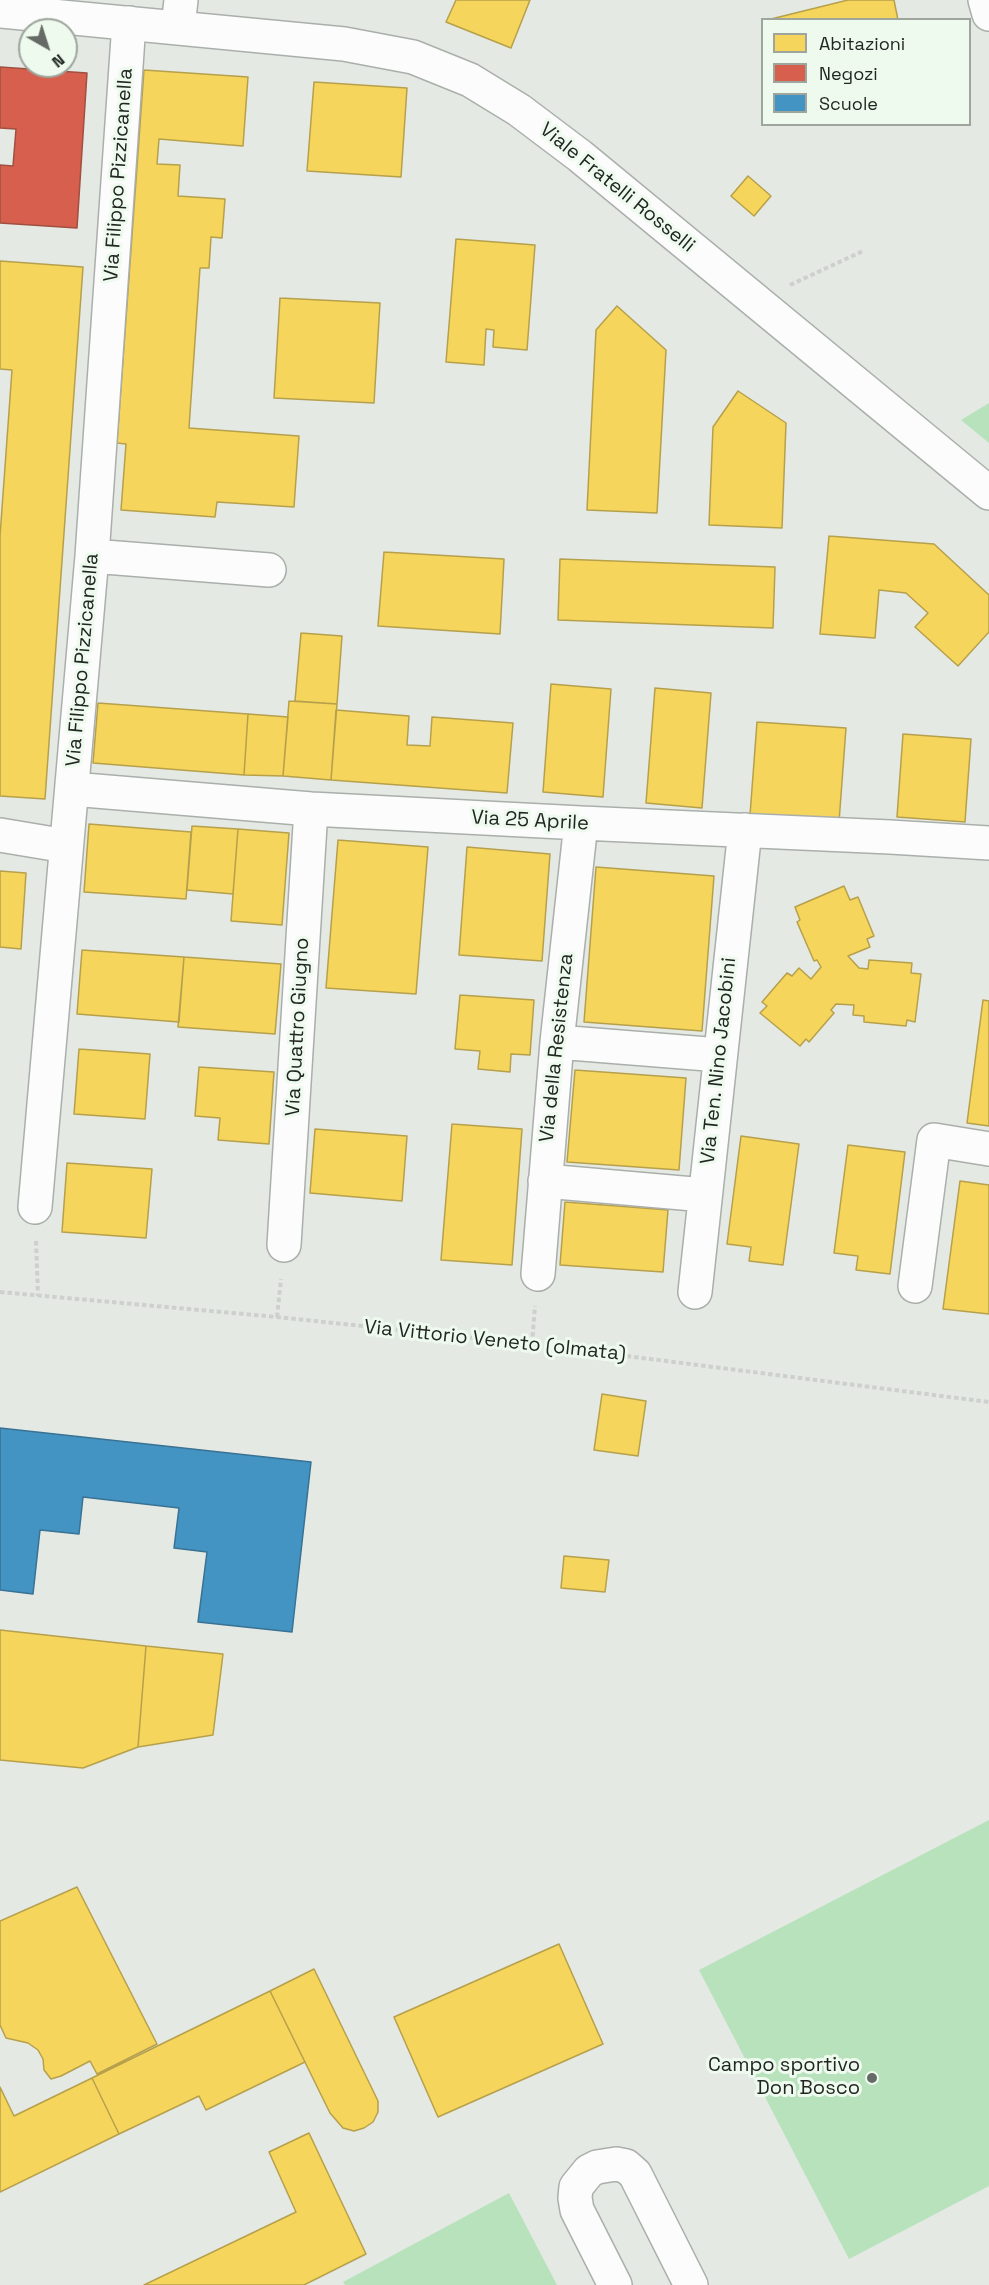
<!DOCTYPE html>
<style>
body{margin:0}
#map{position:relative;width:989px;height:2285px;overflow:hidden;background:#e4e9e4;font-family:"Space Grotesk",sans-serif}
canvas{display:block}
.legend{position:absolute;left:761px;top:18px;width:210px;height:108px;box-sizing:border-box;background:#effaef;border:2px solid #9da59d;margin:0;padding:8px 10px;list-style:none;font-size:18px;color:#222622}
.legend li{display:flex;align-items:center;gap:12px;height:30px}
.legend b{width:30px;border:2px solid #9da59d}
.north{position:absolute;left:18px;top:18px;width:60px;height:60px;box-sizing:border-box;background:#effaef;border:2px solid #9da59d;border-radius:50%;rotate:141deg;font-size:16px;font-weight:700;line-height:24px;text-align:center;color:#222622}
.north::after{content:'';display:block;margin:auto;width:21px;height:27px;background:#666a66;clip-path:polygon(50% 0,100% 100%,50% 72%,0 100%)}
</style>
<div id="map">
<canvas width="989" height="2285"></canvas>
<ul class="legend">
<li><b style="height:16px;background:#f6d55c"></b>Abitazioni</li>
<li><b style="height:16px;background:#d6604d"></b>Negozi</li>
<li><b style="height:16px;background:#4393c3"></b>Scuole</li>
</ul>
<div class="north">N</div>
</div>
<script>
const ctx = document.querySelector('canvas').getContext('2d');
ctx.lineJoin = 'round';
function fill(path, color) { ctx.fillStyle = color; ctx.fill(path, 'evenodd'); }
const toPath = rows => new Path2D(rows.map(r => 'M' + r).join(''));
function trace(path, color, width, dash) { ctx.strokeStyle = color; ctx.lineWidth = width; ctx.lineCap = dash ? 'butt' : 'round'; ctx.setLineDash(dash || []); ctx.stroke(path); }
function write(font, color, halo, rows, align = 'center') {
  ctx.font = font + ' "Space Grotesk",sans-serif'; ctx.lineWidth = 6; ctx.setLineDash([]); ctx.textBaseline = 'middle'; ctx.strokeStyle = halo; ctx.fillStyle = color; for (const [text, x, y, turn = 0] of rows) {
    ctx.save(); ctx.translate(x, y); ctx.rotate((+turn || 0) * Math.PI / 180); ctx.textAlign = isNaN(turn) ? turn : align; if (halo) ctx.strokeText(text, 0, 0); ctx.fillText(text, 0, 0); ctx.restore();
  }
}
const green = toPath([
 [989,403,989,443,961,420],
 [989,1820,989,2186,849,2259,699,1970],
 [509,2193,557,2285,345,2285,343,2282]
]);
const homes = toPath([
 [456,0,530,0,511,48,446,22,456,0],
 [848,0,894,0,898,20,767,20,848,0],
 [144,70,248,77,243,146,159,139,157,164,180,165,178,196,225,199,222,238,211,237,209,268,200,268,189,428,299,436,294,507,217,502,215,517,121,510,126,444,117,443,144,70],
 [314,82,407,88,401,177,307,171,314,82],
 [748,176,771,196,754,216,731,196,748,176],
 [456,239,535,245,527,350,493,347,494,330,486,329,484,365,446,362,456,239],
 [0,261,83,267,45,799,0,796,0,536,12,370,0,369,0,261],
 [280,298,380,303,374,403,274,398,280,298],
 [617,306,666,350,657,513,587,510,596,330,617,306],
 [738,391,786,423,782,528,709,525,713,427,738,391],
 [829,536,934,544,989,595,989,632,958,666,915,627,928,613,906,593,879,590,875,638,820,634,829,536],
 [384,552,504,559,500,634,378,626,384,552],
 [560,559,775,567,773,628,558,620,560,559],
 [301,633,342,636,337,704,295,701,301,633],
 [551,684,611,689,603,797,543,792,551,684],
 [655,688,711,693,702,808,646,803,655,688],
 [289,701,337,704,331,780,283,776,289,701],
 [98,703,248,714,244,775,93,763,98,703],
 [336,710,409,716,407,745,430,746,432,717,513,723,507,793,331,780,336,710],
 [248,714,288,717,283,776,244,775,248,714],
 [757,722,846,728,839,822,750,815,757,722],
 [903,734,971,739,965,822,897,817,903,734],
 [89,824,191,832,186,899,84,892,89,824],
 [192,826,238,829,233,894,187,890,192,826],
 [238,829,289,833,282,925,231,921,238,829],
 [338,840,428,847,416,994,326,988,338,840],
 [467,847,550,854,542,961,459,955,467,847],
 [596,867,714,876,702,1031,584,1022,596,867],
 [0,871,26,873,21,949,0,947,0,871],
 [844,886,850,900,858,897,874,936,867,939,870,947,848,956,859,968,868,969,869,960,912,963,911,973,921,974,915,1022,907,1020,906,1026,864,1022,864,1016,853,1015,854,1005,836,1004,831,1010,834,1013,809,1042,806,1039,800,1046,760,1013,767,1006,762,1002,787,973,792,976,799,968,811,979,821,967,817,960,814,961,797,922,800,920,795,907,844,886],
 [82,950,184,957,179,1022,77,1014,82,950],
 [184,957,281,964,275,1034,178,1027,184,957],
 [460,995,534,1000,530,1055,511,1054,510,1072,478,1069,480,1051,455,1049,460,995],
 [983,1000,989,1001,989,1126,967,1123,983,1000],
 [79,1049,150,1054,145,1119,74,1114,79,1049],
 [199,1067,274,1072,269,1144,218,1140,220,1118,195,1116,199,1067],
 [575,1070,686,1078,679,1170,567,1162,575,1070],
 [452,1124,522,1129,512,1265,441,1260,452,1124],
 [315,1129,407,1136,402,1201,310,1193,315,1129],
 [741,1136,799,1144,783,1265,749,1261,751,1247,727,1244,741,1136],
 [848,1145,905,1152,890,1274,856,1270,858,1256,834,1253,848,1145],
 [67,1163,152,1169,146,1238,62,1232,67,1163],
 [960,1181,989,1185,989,1314,943,1309,960,1181],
 [565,1202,668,1210,663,1272,560,1265,565,1202],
 [602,1394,646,1401,638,1456,594,1450,602,1394],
 [564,1556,609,1560,605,1592,561,1588,564,1556],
 [0,1630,146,1646,138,1747,83,1768,0,1760,0,1630],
 [146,1646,223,1654,213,1735,138,1747,146,1646],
 [77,1887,157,2044,97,2074,90,2061,61,2076,51,2079,44,2070,43,2059,38,2050,28,2043,6,2038,0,2025,0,1921,77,1887],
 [559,1944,603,2044,438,2117,394,2017,559,1944],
 [314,1969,378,2101,378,2112,373,2122,364,2128,354,2131,343,2128,330,2113,270,1991,314,1969],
 [270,1991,305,2062,206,2110,199,2096,119,2134,92,2078,270,1991],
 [92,2078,119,2134,0,2192,0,2087,14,2116,92,2078],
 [309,2133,366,2254,304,2285,144,2285,296,2212,269,2152,309,2133]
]);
const shops = toPath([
 [0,67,87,73,77,228,0,223,0,165,13,166,16,129,0,128,0,67]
]);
const schools = toPath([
 [0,1428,311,1462,292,1632,198,1622,207,1552,174,1548,179,1508,83,1497,79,1534,40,1530,33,1594,0,1590,0,1428]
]);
const path = toPath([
 [790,285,863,251],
 [36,1241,38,1296],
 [0,1292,277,1317,532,1344,989,1402],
 [277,1317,281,1279],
 [532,1344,535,1306]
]);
const minor = toPath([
 [985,0,989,14],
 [178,27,181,0],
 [92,556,269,570],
 [72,789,311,809,581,823,890,837,989,843],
 [0,835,66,846],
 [557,1042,720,1055],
 [545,1181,705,1195],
 [35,1207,92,556,129,23],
 [284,1245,311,809],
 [538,1274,557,1042,581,823],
 [915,1286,934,1140,989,1149],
 [695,1292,745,830],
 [615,2285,577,2210,575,2198,576,2187,589,2171,597,2167,616,2164,626,2166,635,2174,691,2285]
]);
const major = toPath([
 [0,11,344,44,413,57,470,80,519,110,580,156,989,493]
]);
const markers = [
 [872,2078,6,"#666a66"]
];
const streetNames = [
 ["Via Filippo Pizzicanella",119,175,-86],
 ["Viale Fratelli Rosselli",617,188,39],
 ["Via Filippo Pizzicanella",83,660,-85],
 ["Via 25 Aprile",530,821,3],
 ["Via Quattro Giugno",298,1027,-87],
 ["Via della Resistenza",557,1048,-84],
 ["Via Ten. Nino Jacobini",719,1061,-84],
 ["Via Vittorio Veneto (olmata)",495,1341,6]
];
const poiNames = [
 ["Campo sportivo",860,2066],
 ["Don Bosco",860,2089]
];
fill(green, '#b8e2bc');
fill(homes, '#f6d55c');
trace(homes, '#b6a04b', 1.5);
fill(shops, '#d6604d');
trace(shops, '#a04f40', 1.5);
fill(schools, '#4393c3');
trace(schools, '#397293', 1.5);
trace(minor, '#aaafab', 36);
trace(major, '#aaafab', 36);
trace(path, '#ced0ce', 4, [4.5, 3]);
trace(minor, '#fbfcfb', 33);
trace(major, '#fbfcfb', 33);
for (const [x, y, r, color] of markers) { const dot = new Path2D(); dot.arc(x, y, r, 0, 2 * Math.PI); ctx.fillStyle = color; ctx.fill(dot); trace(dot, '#effaef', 2); }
write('20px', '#222622', '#effaef', streetNames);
write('20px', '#222622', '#effaef', poiNames, 'right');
</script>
